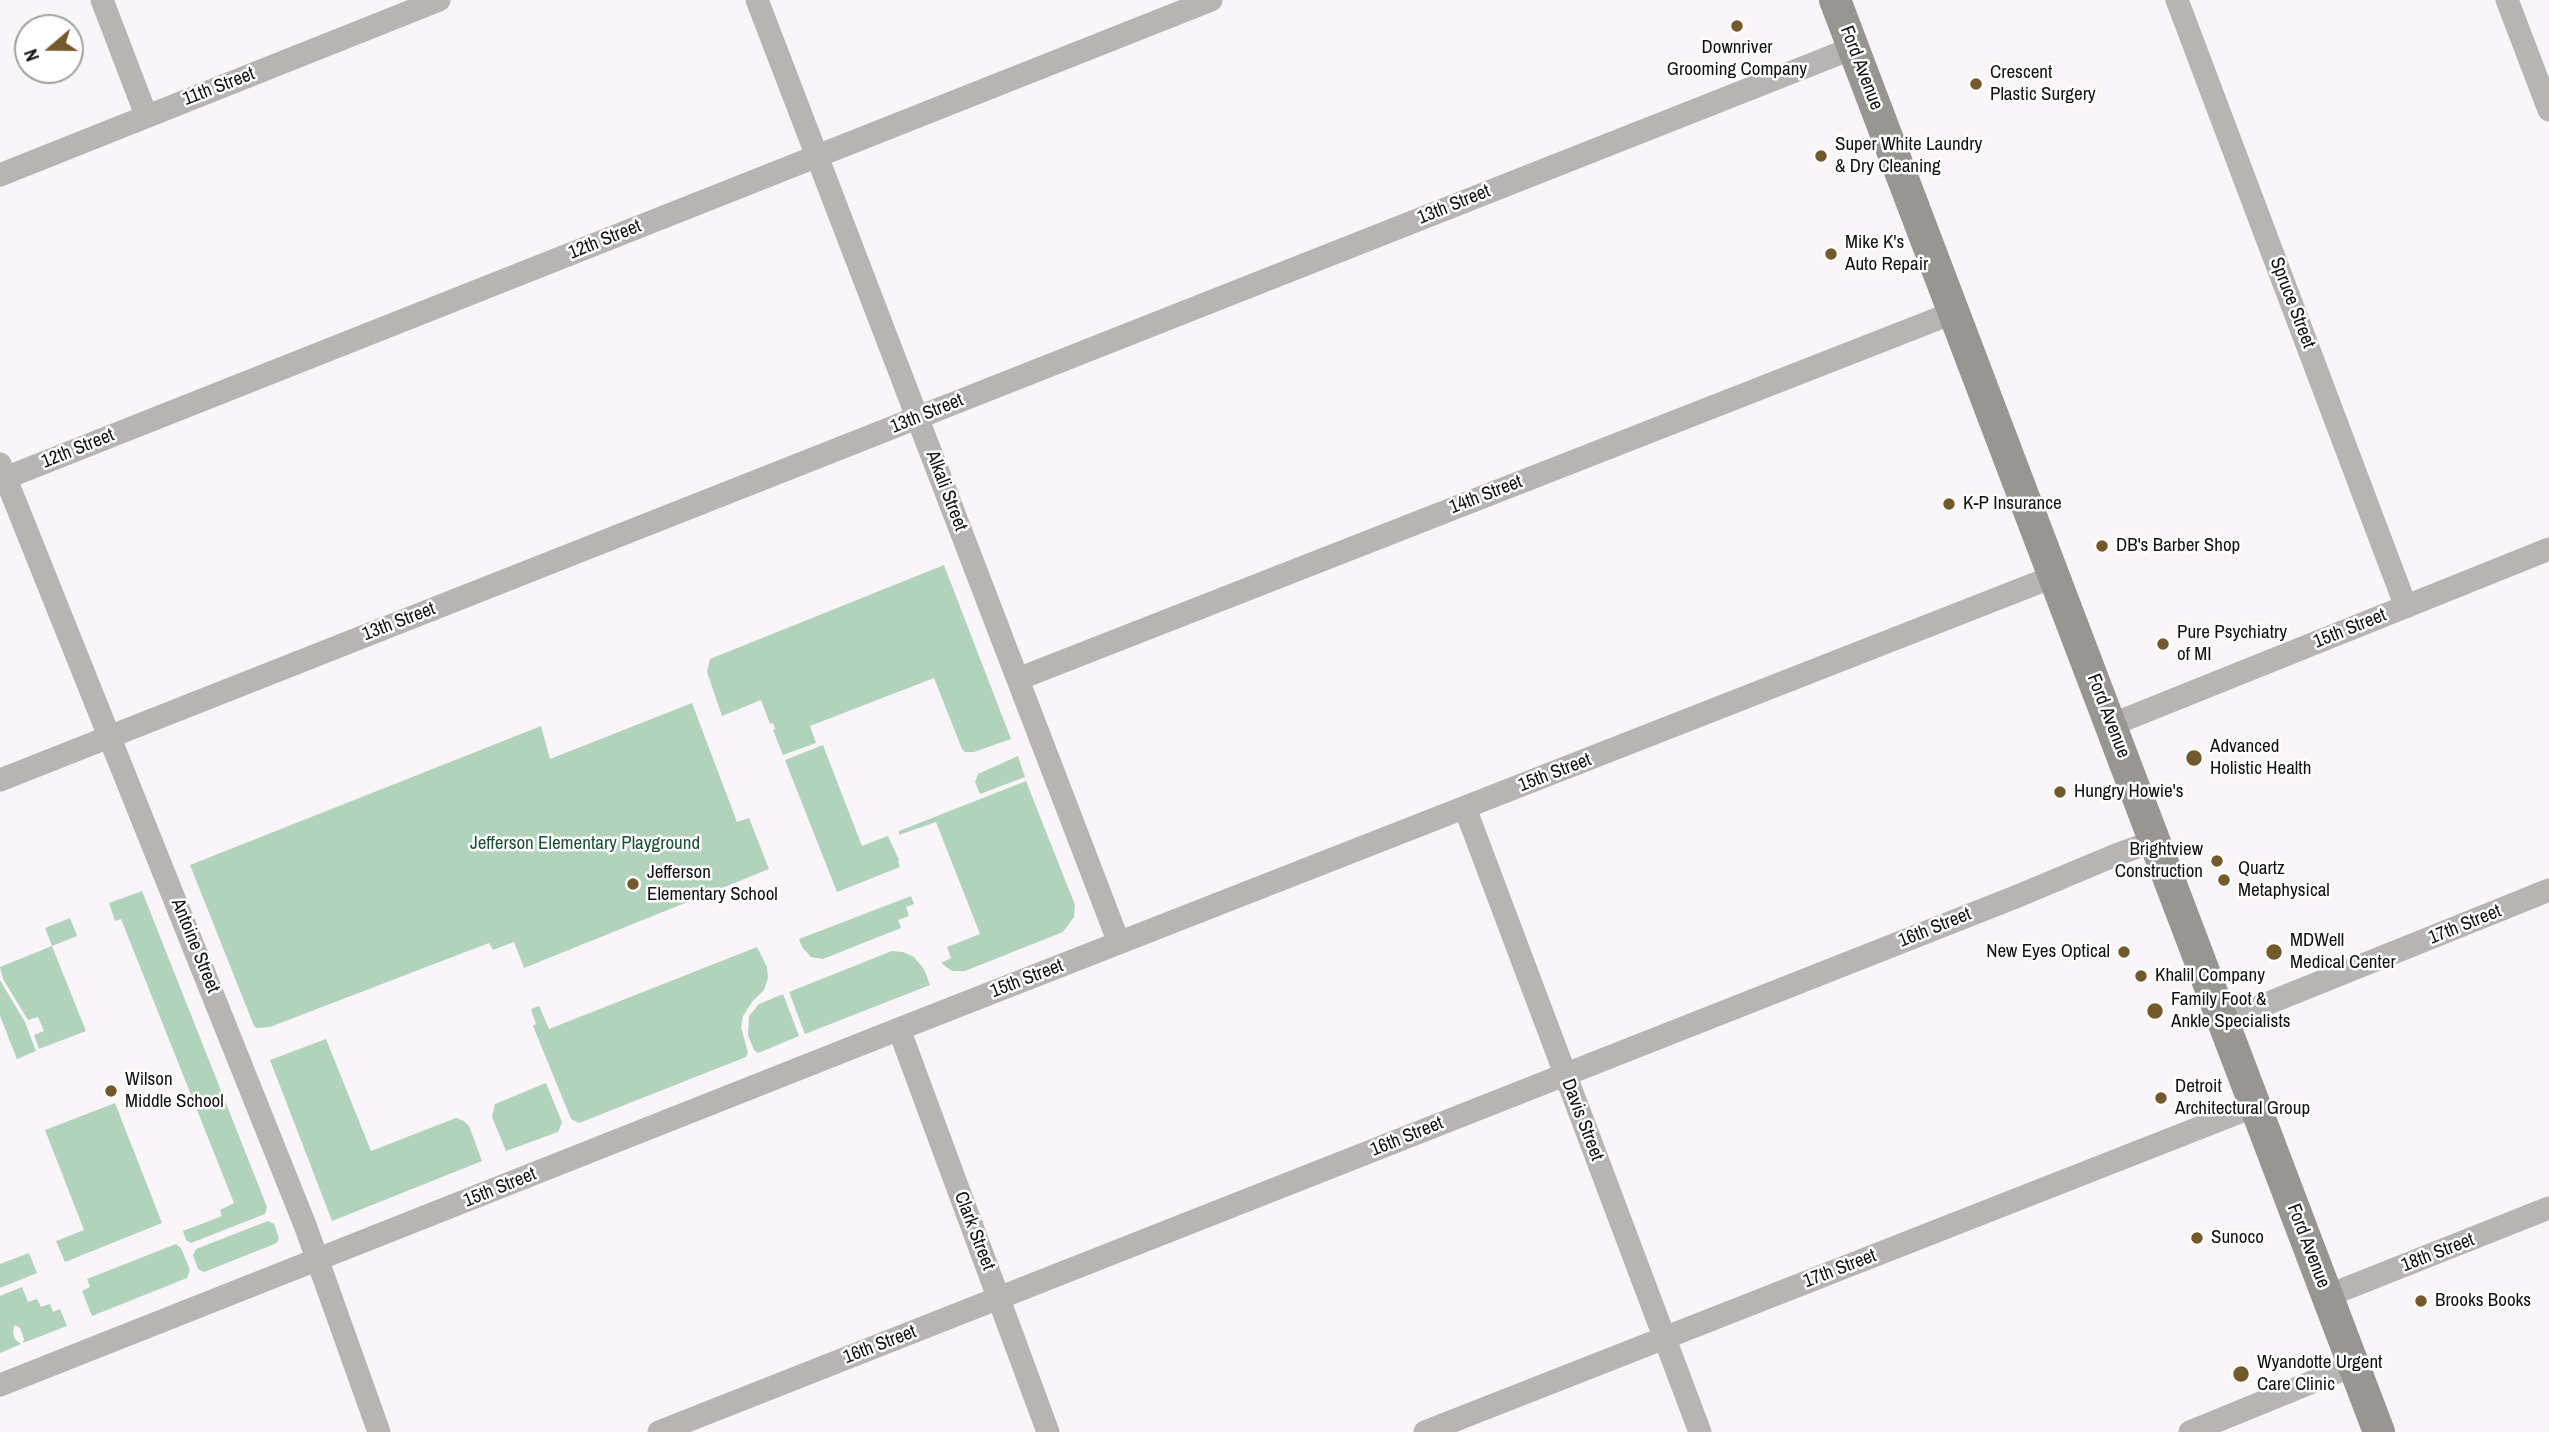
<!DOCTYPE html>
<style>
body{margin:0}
#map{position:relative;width:2549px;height:1432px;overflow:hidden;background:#f9f5f8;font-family:"Archivo Narrow",sans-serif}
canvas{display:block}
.north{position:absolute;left:14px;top:14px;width:70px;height:70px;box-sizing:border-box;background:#fff;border:2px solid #a1a0a1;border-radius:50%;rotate:250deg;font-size:19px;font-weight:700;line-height:28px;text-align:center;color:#131213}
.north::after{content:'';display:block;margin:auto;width:24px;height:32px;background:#74592c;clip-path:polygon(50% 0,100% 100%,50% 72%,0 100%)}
</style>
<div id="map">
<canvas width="2549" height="1432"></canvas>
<div class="north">N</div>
</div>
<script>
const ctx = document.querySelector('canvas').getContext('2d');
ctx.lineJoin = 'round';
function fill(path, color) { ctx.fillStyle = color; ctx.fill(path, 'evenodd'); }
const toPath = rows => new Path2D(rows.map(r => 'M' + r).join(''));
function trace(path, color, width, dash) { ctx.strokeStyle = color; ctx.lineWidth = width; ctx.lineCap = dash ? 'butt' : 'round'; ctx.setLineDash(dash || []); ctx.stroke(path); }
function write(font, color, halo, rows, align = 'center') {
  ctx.font = font + ' "Archivo Narrow",sans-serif'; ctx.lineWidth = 5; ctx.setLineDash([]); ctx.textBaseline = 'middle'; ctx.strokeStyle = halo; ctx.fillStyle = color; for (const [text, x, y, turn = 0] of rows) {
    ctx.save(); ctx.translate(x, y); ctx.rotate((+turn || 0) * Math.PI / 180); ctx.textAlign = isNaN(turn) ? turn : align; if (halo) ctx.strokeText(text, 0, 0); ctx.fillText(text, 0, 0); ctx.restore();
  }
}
const green = toPath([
 [944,565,1011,739,974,752,965,752,962,749,934,678,810,726,816,743,783,755,773,730,775,729,773,723,770,724,761,700,722,716,707,672,710,659],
 [692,703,737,822,749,818,769,869,524,968,514,942,493,950,489,943,270,1027,257,1028,254,1026,190,865,541,726,550,759],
 [823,745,862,846,888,836,899,860,898,861,900,867,837,892,785,760],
 [1018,756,1025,777,980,794,975,782,978,774],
 [1026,781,1075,905,1074,917,1063,932,965,971,952,971,941,963,951,958,947,947,980,934,936,822,899,835,899,831],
 [142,891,267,1207,265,1214,191,1243,186,1240,183,1231,222,1216,220,1210,234,1203,121,919,115,921,109,903],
 [911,896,914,904,906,907,909,916,898,920,901,928,823,959,811,957,802,947,799,939],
 [70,918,77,936,52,946,86,1031,39,1049,34,1035,44,1031,38,1017,28,1020,3,979,0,967,52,946,45,928],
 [757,947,767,967,768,978,764,990,752,1002,743,1016,741,1027,748,1053,746,1057,579,1123,571,1119,533,1026,536,1024,531,1009,539,1006,549,1029],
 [892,951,903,952,914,957,924,969,930,985,805,1034,789,992],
 [0,980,25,1022,36,1051,17,1059,0,1016],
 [783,994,799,1036,758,1053,754,1050,748,1035,749,1016,759,1004],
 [326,1039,371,1151,456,1118,464,1121,469,1126,482,1161,332,1221,270,1060],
 [546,1083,562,1122,558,1132,506,1151,492,1117,495,1104],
 [115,1103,162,1223,65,1262,56,1241,84,1230,45,1130],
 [268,1221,274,1224,279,1238,277,1243,204,1272,198,1269,193,1255,196,1249],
 [176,1244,181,1248,190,1270,187,1278,92,1316,82,1291,90,1287,87,1279],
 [29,1253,37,1273,0,1288,0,1264],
 [22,1287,28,1302,37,1299,41,1307,50,1304,53,1312,60,1309,67,1326,23,1343,24,1339,20,1328,15,1325,13,1332,15,1339,21,1344,0,1353,0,1296]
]);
const minor = toPath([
 [102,0,146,115],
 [757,0,1119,943],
 [2177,0,2406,607],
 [2507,0,2549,110],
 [0,175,439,0],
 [0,464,305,1225,379,1432],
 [0,480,1211,0],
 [1018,679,1955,312],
 [2111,725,2549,549],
 [0,780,1853,48],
 [1465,808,1700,1432],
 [2224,1021,2549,890],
 [899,1029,1048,1432],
 [2327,1296,2549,1208],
 [0,1385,899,1029,2055,576],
 [659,1432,2018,896,2118,854,2155,841],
 [1425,1432,2255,1106],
 [2190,1432,2354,1365]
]);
const secondary = toPath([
 [1835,0,2379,1432]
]);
const markers = [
 [1737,26,7,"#74592c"],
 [1976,84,7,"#74592c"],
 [1821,156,7,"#74592c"],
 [1831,254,7,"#74592c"],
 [1949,504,7,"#74592c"],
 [2102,546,7,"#74592c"],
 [2163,644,7,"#74592c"],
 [2194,758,9,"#74592c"],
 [2060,792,7,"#74592c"],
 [2217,861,7,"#74592c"],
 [2224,880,7,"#74592c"],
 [633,884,7,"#74592c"],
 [2124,952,7,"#74592c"],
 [2274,952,9,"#74592c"],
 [2141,976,7,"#74592c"],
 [2155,1011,9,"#74592c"],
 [111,1091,7,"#74592c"],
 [2161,1098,7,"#74592c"],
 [2197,1238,7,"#74592c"],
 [2421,1301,7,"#74592c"],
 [2241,1374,9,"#74592c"]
];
const poiNames = [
 ["Downriver",1737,48,"center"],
 ["Grooming Company",1737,70,"center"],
 ["Crescent",1990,73],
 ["Plastic Surgery",1990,95],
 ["Super White Laundry",1835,145],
 ["& Dry Cleaning",1835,167],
 ["Mike K's",1845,243],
 ["Auto Repair",1845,265],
 ["K-P Insurance",1963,504],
 ["DB's Barber Shop",2116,546],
 ["Pure Psychiatry",2177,633],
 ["of MI",2177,655],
 ["Advanced",2210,747],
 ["Holistic Health",2210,769],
 ["Hungry Howie's",2074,792],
 ["Brightview",2203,850,"right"],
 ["Construction",2203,872,"right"],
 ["Quartz",2238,869],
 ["Metaphysical",2238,891],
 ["Jefferson",647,873],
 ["Elementary School",647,895],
 ["MDWell",2290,941],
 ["Medical Center",2290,963],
 ["New Eyes Optical",2110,952,"right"],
 ["Khalil Company",2155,976],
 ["Family Foot &",2171,1000],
 ["Ankle Specialists",2171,1022],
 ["Wilson",125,1080],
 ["Middle School",125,1102],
 ["Detroit",2175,1087],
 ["Architectural Group",2175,1109],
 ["Sunoco",2211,1238],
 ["Brooks Books",2435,1301],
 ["Wyandotte Urgent",2257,1363],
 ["Care Clinic",2257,1385]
];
const streetNames = [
 ["Ford Avenue",1861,68,69],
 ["11th Street",219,87,-21],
 ["13th Street",1454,205,-22],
 ["12th Street",605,240,-22],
 ["Spruce Street",2292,303,69],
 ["13th Street",927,414,-22],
 ["12th Street",78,449,-22],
 ["Alkali Street",946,491,69],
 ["14th Street",1486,495,-21],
 ["13th Street",399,622,-21],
 ["15th Street",2350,629,-22],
 ["Ford Avenue",2108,716,69],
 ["15th Street",1555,773,-21],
 ["17th Street",2465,925,-22],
 ["16th Street",1935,928,-22],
 ["Antoine Street",195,946,68],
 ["15th Street",1027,979,-21],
 ["Davis Street",1582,1120,69],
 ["16th Street",1407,1137,-22],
 ["15th Street",500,1188,-22],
 ["Clark Street",974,1231,69],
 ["Ford Avenue",2308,1246,69],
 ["18th Street",2438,1253,-21],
 ["17th Street",1840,1269,-21],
 ["16th Street",880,1345,-21]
];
const parkNames = [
 ["Jefferson Elementary Playground",585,844]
];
fill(green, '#b1d3bc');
trace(minor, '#b7b5b4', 23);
trace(secondary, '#989693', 32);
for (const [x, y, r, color] of markers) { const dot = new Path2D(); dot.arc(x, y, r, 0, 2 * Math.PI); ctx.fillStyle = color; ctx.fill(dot); trace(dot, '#fff', 2.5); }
write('19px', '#131213', '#fff', poiNames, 'left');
write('19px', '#131213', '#fff', streetNames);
write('19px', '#1a5133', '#fff', parkNames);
</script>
